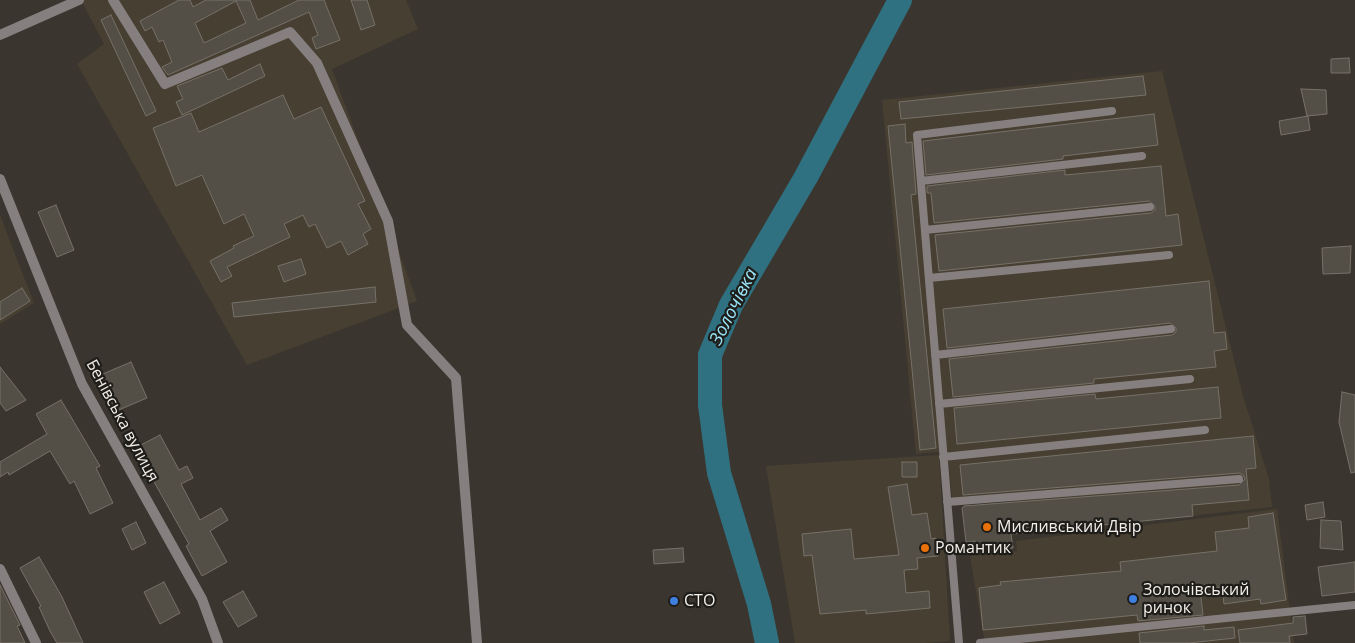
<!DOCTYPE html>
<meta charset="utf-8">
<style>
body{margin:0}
canvas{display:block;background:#3a352e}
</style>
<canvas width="1355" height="643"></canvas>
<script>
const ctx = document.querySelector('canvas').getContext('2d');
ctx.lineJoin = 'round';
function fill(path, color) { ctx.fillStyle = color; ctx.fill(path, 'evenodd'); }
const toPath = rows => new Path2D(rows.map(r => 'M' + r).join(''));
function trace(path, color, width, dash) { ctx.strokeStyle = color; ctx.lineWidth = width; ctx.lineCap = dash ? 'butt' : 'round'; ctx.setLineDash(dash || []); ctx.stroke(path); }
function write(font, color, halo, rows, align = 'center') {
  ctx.font = font + ' "Open Sans",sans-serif'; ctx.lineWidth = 4.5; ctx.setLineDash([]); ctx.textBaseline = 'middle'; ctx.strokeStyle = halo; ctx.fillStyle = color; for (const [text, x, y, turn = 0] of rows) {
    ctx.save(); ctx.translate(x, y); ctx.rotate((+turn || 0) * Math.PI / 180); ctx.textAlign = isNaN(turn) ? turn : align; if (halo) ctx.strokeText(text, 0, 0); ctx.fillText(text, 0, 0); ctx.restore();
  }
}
const built = toPath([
 [81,0,406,0,418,29,332,69,417,301,247,365,77,64,104,44],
 [1162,71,1243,396,1269,479,1272,507,1013,535,1009,500,953,506,947,451,916,454,882,100],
 [0,215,34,303,0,324],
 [939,455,950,641,926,643,795,643,766,466],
 [1277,509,1294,643,985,643,970,556,1017,551,1016,541]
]);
const river = toPath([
 [767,643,759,604,719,473,710,405,710,355,731,305,806,177,900,0]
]);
const building = toPath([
 [179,0,190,0,193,7,206,0,250,0,258,20,299,0,324,0,340,40,316,49,312,38,318,35,309,12,168,75,162,67,172,62,163,40,159,42,152,27,145,31,140,21,179,0],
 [236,1,246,23,204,43,195,23,236,1],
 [351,0,367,0,375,25,361,30,351,0],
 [111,15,156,111,146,116,101,20,111,15],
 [1349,58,1350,73,1331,73,1331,59,1349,58],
 [260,64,265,76,182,115,176,102,183,99,177,86,222,68,228,80,260,64],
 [1143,76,1146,95,901,119,899,102,1143,76],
 [1301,89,1326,90,1327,114,1307,116,1301,89],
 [283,95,294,119,321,107,365,201,358,204,371,229,363,234,368,244,348,255,341,241,327,248,315,224,309,227,303,215,284,224,290,237,227,267,232,276,221,282,210,261,234,248,233,246,254,236,244,214,224,224,202,175,176,186,153,128,191,113,199,132,283,95],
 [1154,114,1158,145,1063,156,1063,159,926,175,923,141,1154,114],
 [1308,116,1310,130,1281,135,1279,121,1308,116],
 [905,124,906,143,912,142,916,194,911,195,936,448,920,450,888,126,905,124],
 [1161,166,1166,216,1178,214,1182,245,939,271,935,235,1151,213,1155,210,1155,206,1149,201,934,223,931,193,927,193,927,186,1065,170,1065,175,1161,166],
 [56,205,74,250,57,257,38,212,56,205],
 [1351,246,1350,273,1323,274,1322,248,1351,246],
 [301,259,306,274,284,282,278,266,301,259],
 [1209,281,1214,333,1225,332,1227,349,1214,351,1216,367,1094,379,1094,383,953,397,949,359,1172,335,1176,332,1176,328,1170,323,947,348,943,309,1209,281],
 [375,287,376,302,234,317,232,303,375,287],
 [22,288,30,301,0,320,0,302,22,288],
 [131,362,147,398,114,412,98,376,131,362],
 [0,367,26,400,6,411,0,403,0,367],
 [1218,387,1221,418,957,444,954,408,1095,394,1096,399,1218,387],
 [1342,392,1355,395,1355,472,1351,473,1339,422,1342,392],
 [61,400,100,466,96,468,113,503,90,514,74,481,70,484,50,451,9,475,8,472,0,477,0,462,47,434,36,414,61,400],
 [160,435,179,470,187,466,193,478,181,484,200,520,221,508,228,520,210,531,227,562,202,576,186,546,189,544,135,448,160,435],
 [1253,436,1256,468,1246,469,1249,500,1192,505,1193,516,1011,534,1013,548,976,553,975,541,966,542,962,508,964,506,1239,485,1245,479,1243,475,1239,473,963,495,960,465,1253,436],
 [902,462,917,462,917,477,902,477,902,462],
 [907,484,912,515,927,513,931,539,936,538,938,556,917,558,918,569,904,570,906,593,929,591,930,608,866,614,866,610,820,614,812,555,804,556,802,534,851,529,854,559,899,555,888,487,907,484],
 [1323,502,1325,517,1307,520,1305,505,1323,502],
 [1273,513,1286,600,1261,604,1260,599,1224,604,1222,587,1200,589,1203,615,1138,621,1137,615,983,630,979,588,1001,585,1000,582,1121,571,1120,562,1217,551,1215,532,1249,528,1248,517,1273,513],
 [1321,520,1341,521,1343,550,1320,548,1321,520],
 [136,522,146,543,132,550,122,529,136,522],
 [683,548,684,562,654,564,653,550,683,548],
 [39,557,62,597,83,643,57,643,50,631,39,607,41,606,20,568,39,557],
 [1355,562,1355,592,1322,596,1318,567,1355,562],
 [164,582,180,613,160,624,144,592,164,582],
 [0,585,20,625,17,626,25,643,0,643,0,585],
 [243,591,257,616,238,627,223,602,243,591],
 [1305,616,1307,634,1289,636,1290,643,1240,643,1238,630,1293,623,1293,617,1305,616],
 [1204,626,1204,630,1234,627,1235,638,1189,643,1140,643,1139,633,1204,626]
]);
const service = toPath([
 [921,181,1142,156],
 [925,230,1150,207],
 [929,278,1169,255],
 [935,355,1171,329],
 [939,404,1190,379],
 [943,457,1205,430],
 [947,502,1239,479],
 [959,643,917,135,1112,111],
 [980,643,1355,605]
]);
const minor = toPath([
 [113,0,165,84,290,32,317,63,388,221,407,325,456,378,477,643],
 [0,35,79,0],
 [0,179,82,384,202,599,218,643],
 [0,569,36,643]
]);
const markers = [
 [987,527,5,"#e8710a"],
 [925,548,5,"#e8710a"],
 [1133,599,5,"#3f7fe0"],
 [674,601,5,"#3f7fe0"]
];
const streetNames = [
 ["Бенівська вулиця",122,421,62]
];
const poiNames = [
 ["Мисливський Двір",997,527],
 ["Романтик",935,548],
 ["Золочівський",1143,590],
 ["ринок",1143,608],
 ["СТО",684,601]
];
const waterNames = [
 ["Золочівка",734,307,-63]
];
fill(built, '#473f31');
trace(river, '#307181', 24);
fill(building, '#534e46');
trace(building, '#767168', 1);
trace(service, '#857f7f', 8);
trace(minor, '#857f7f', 10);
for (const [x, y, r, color] of markers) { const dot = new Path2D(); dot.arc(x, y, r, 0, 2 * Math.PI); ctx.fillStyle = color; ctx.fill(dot); trace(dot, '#1f1d1a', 2); }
write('16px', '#f2efea', '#1f1d1a', streetNames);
write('16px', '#f2efea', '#1f1d1a', poiNames, 'left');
write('italic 18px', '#9ae6fa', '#1f1d1a', waterNames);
</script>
